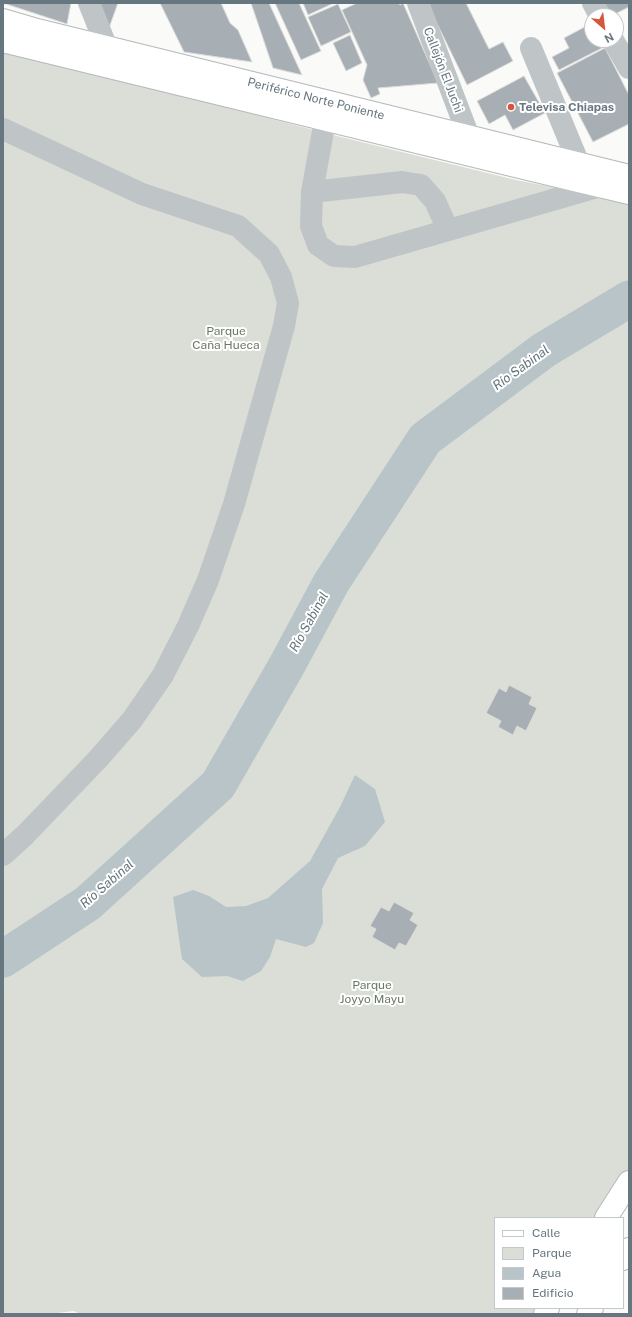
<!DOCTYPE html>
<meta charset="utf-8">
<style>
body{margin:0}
#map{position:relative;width:632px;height:1317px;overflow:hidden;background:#fafaf8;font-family:"Public Sans",sans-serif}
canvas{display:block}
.frame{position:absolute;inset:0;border:4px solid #677780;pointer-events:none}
.legend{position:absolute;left:494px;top:1217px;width:130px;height:92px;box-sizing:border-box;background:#fff;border:1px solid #c2c9cc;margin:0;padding:5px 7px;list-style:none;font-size:12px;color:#677780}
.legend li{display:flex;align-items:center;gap:8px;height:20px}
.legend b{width:20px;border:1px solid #c2c9cc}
.north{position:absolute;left:584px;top:8px;width:40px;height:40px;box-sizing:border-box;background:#fff;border:1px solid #c2c9cc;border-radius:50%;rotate:152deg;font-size:11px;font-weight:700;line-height:16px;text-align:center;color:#677780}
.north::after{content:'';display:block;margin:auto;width:14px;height:18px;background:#d5553d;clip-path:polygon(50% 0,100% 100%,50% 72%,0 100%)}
</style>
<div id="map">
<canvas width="632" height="1317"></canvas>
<div class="frame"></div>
<ul class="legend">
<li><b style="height:5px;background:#fff"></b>Calle</li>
<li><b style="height:11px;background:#daded7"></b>Parque</li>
<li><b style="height:11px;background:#b9c4c8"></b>Agua</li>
<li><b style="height:11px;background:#a7afb4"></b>Edificio</li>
</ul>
<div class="north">N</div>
</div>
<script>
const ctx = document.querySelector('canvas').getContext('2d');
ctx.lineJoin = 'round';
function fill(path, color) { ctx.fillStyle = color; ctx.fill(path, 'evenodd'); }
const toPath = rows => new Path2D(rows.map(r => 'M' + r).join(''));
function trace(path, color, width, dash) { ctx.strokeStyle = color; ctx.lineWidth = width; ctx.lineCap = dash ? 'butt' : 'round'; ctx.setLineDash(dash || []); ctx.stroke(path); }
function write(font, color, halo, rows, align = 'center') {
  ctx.font = font + ' "Public Sans",sans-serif'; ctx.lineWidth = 4; ctx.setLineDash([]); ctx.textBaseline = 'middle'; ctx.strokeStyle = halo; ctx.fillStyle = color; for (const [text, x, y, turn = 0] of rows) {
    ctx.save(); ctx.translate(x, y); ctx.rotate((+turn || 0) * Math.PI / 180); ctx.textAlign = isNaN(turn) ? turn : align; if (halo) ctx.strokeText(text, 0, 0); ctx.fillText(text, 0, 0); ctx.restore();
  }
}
const green = toPath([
 [3,49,337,136,516,180,629,202,629,1174,600,1218,495,1218,495,1308,541,1308,537,1314,80,1314,74,1311,48,1314,3,1314]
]);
const water = toPath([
 [355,775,375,789,385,822,365,846,338,858,322,889,323,923,314,943,306,947,276,939,270,957,261,971,243,981,227,976,202,977,182,959,173,897,193,890,209,896,226,907,246,906,268,898,310,861,340,807]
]);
const river = toPath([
 [3,959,88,903,218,785,287,665,331,583,425,439,544,350,629,299]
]);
const building = toPath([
 [3,3,71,3,67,24,3,3],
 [97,3,118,3,109,28,97,3],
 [160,3,221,3,230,23,238,30,252,62,184,52,160,3],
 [251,3,269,3,302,75,273,68,251,3],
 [275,3,299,3,321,51,301,60,275,3],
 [303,3,334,3,308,15,303,3],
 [357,3,399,3,400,5,403,3,438,83,378,88,380,94,371,98,363,80,367,65,342,10,357,3],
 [427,3,466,3,489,49,503,42,513,61,467,85,427,3],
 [598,3,629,3,629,7,611,16,605,16,598,3],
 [338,4,351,32,321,46,308,17,338,4],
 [592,23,592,40,600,40,604,47,559,70,552,57,569,48,564,38,592,23],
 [350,35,362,63,346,71,333,43,350,35],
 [605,48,629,95,629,124,593,142,557,73,605,48],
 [524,76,545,113,513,130,505,115,489,124,477,101,524,76],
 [509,685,532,697,529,704,537,708,526,731,517,726,513,735,498,727,501,721,486,713,499,688,506,692,509,685],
 [394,902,414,913,410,920,418,925,406,946,399,943,395,950,372,937,376,929,370,926,381,907,389,911,394,902]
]);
const minor = toPath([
 [89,3,107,48],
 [418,3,469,137],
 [593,3,600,16],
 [613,40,629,68],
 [531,48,579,164],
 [325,120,312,192,311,226,318,245,334,256,355,257,601,186],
 [3,129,142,194,238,226,269,254,281,277,288,303,284,326,234,504,208,580,188,626,163,675,132,720,98,759,25,835,3,855],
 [312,192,402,182,421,185,435,201,448,230]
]);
const major = toPath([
 [3,20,37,30,629,176],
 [3,41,524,168,629,193],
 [606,1218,629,1182],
 [623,1259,629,1249],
 [545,1314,548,1308],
 [588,1314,592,1308]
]);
const markers = [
 [511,107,4,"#d5553d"]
];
const streetNames = [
 ["Callejón El Juchi",443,70,69],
 ["Periférico Norte Poniente",316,99,14]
];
const poiNames = [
 ["Televisa Chiapas",519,107]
];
const parkNames = [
 ["Parque",226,331],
 ["Caña Hueca",226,345],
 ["Parque",372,985],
 ["Joyyo Mayu",372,999]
];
const waterNames = [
 ["Río Sabinal",521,368,-36],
 ["Río Sabinal",309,622,-61],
 ["Río Sabinal",107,884,-41]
];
fill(green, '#daded7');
fill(water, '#b9c4c8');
trace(river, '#b9c4c8', 37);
fill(building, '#a7afb4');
trace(building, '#dcdcda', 1);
trace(major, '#b3b9bc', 24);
trace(minor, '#bfc4c7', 22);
trace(major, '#fff', 22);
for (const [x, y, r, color] of markers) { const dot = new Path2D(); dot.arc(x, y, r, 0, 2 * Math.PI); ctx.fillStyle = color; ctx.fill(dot); trace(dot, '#fff', 1.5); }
write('12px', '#677780', '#fff', streetNames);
write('bold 12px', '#677780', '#fff', poiNames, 'left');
write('12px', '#6a7966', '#fff', parkNames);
write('italic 13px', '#62757a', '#fff', waterNames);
</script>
